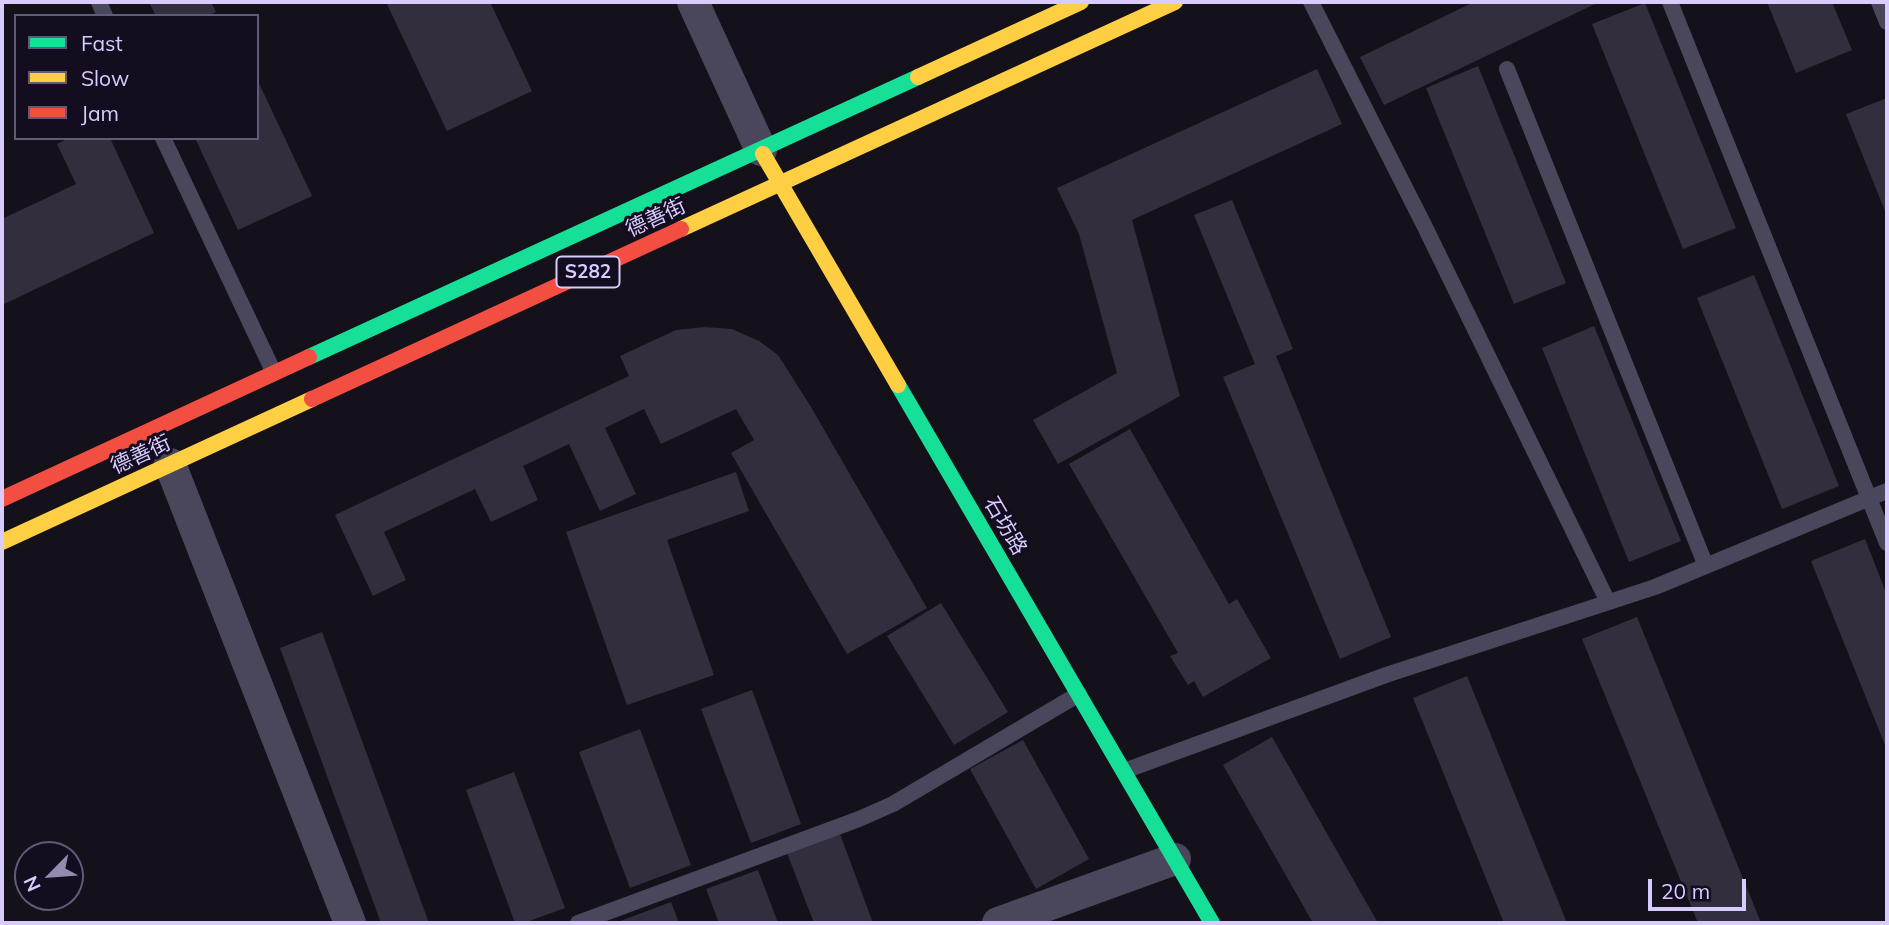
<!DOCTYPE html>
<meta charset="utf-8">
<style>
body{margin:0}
#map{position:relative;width:1889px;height:925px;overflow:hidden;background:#14111b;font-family:Mulish,sans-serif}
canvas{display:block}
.frame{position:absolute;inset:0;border:4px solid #dacbfe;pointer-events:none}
.legend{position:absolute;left:14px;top:14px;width:245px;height:126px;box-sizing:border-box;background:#130d1f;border:2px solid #635978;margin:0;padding:9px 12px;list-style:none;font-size:21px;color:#dacbfe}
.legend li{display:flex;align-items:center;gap:14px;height:35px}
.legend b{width:35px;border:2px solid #635978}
.north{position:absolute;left:14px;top:841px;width:70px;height:70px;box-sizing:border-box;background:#130d1f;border:2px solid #635978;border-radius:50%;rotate:245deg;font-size:19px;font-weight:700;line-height:28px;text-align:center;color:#dacbfe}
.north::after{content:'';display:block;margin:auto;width:24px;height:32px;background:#958aaf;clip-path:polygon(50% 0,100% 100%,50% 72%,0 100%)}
.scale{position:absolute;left:1648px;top:879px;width:98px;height:32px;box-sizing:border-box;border:4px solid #dacbfe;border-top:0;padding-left:9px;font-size:21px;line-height:24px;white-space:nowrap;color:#dacbfe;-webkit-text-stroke:5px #130d1f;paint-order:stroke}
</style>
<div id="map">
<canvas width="1889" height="925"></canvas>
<div class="frame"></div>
<ul class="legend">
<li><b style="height:9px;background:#16e098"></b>Fast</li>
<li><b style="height:9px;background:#ffcf43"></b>Slow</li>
<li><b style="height:9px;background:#f24e42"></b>Jam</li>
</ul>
<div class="north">N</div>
<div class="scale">20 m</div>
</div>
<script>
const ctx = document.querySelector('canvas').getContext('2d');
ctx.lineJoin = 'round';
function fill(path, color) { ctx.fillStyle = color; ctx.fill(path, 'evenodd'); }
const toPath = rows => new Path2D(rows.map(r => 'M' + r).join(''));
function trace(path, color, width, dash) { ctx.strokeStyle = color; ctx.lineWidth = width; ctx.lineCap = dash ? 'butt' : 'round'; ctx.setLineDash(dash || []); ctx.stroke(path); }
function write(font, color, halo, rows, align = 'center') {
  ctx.font = font + ' Mulish,"Noto Sans SC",sans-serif'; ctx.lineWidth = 6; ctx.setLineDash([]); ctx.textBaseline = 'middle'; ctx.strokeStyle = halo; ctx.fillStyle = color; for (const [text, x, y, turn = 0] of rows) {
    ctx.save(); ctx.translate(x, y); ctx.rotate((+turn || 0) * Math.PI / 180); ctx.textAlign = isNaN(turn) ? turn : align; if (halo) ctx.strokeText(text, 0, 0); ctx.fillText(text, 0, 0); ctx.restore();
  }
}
const building = toPath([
 [149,2,211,2,216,12,207,16,156,16],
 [386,2,490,2,532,91,447,131],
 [1474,2,1599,2,1384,105,1360,57],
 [1767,2,1832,2,1852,50,1796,73],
 [1645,3,1736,228,1683,249,1592,24],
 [1478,66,1566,283,1514,304,1426,88],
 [1317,69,1342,124,1132,220,1180,396,1058,464,1033,420,1117,373,1079,234,1057,188],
 [257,79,312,196,238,230,195,138,257,138],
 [1887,98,1887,216,1846,114],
 [69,138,110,138,154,233,2,305,2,219,76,184,57,144],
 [1232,200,1293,349,1276,356,1391,637,1340,659,1223,377,1255,364,1194,215],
 [1754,275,1839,486,1782,509,1697,298],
 [1594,326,1681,541,1629,562,1542,348],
 [704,327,732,329,759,341,778,355,811,407,927,608,847,654,731,453,754,440,736,409,661,444,644,409,605,428,636,494,600,511,569,444,523,466,538,500,491,522,475,489,384,532,406,580,373,596,335,515,629,376,620,356,676,330],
 [1130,429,1229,604,1237,599,1271,658,1203,697,1194,681,1188,685,1170,656,1178,653,1069,464],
 [736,472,749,511,667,540,714,675,627,705,566,532],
 [1865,539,1887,595,1887,750,1811,561],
 [941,603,1008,712,954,745,887,636],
 [1637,617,1761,923,1698,923,1582,639],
 [322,632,429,923,381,923,280,648],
 [1467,676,1567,923,1504,923,1413,698],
 [752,690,801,824,751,843,701,709],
 [640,729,691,865,630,888,579,752],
 [1272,737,1378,923,1313,923,1223,765],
 [1023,740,1089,859,1036,889,970,769],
 [514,772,565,908,524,923,515,923,466,790],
 [840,834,873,923,814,923,787,853],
 [758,870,778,923,719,923,706,889],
 [671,902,679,923,615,923]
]);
const lane = toPath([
 [99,2,105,16],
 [1311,2,1424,225,1608,602],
 [1670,2,1887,543],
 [1879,2,1887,22],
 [1507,69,1706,566],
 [163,138,274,373],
 [1124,771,1386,675,1655,587,1887,491],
 [578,923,859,819,893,804,1079,694]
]);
const street = toPath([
 [693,2,761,150],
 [170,464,350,923],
 [998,923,1175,859]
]);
const fast = toPath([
 [309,357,918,77],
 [898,385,1212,923]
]);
const slow = toPath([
 [918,77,1081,2],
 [763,154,898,385],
 [681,229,1175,2],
 [2,542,312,399]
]);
const jam = toPath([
 [312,399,681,229],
 [2,499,309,357]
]);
const shields = [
 [588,272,63]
];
const shieldNames = [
 ["S282",588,272]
];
const streetNames = [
 ["德善街",656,218,-25],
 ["德善街",141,455,-25],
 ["石坊路",1005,526,60]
];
fill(building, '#332e3d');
trace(lane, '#4a465c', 16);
trace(street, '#4a465c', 32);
trace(fast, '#16e098', 16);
trace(slow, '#ffcf43', 16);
trace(jam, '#f24e42', 16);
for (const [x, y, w] of shields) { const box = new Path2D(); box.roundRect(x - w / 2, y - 15.5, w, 31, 5); ctx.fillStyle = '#130d1f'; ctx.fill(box); trace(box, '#dacbfe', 2); }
write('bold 19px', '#dacbfe', null, shieldNames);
write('21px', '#dacbfe', '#130d1f', streetNames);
</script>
